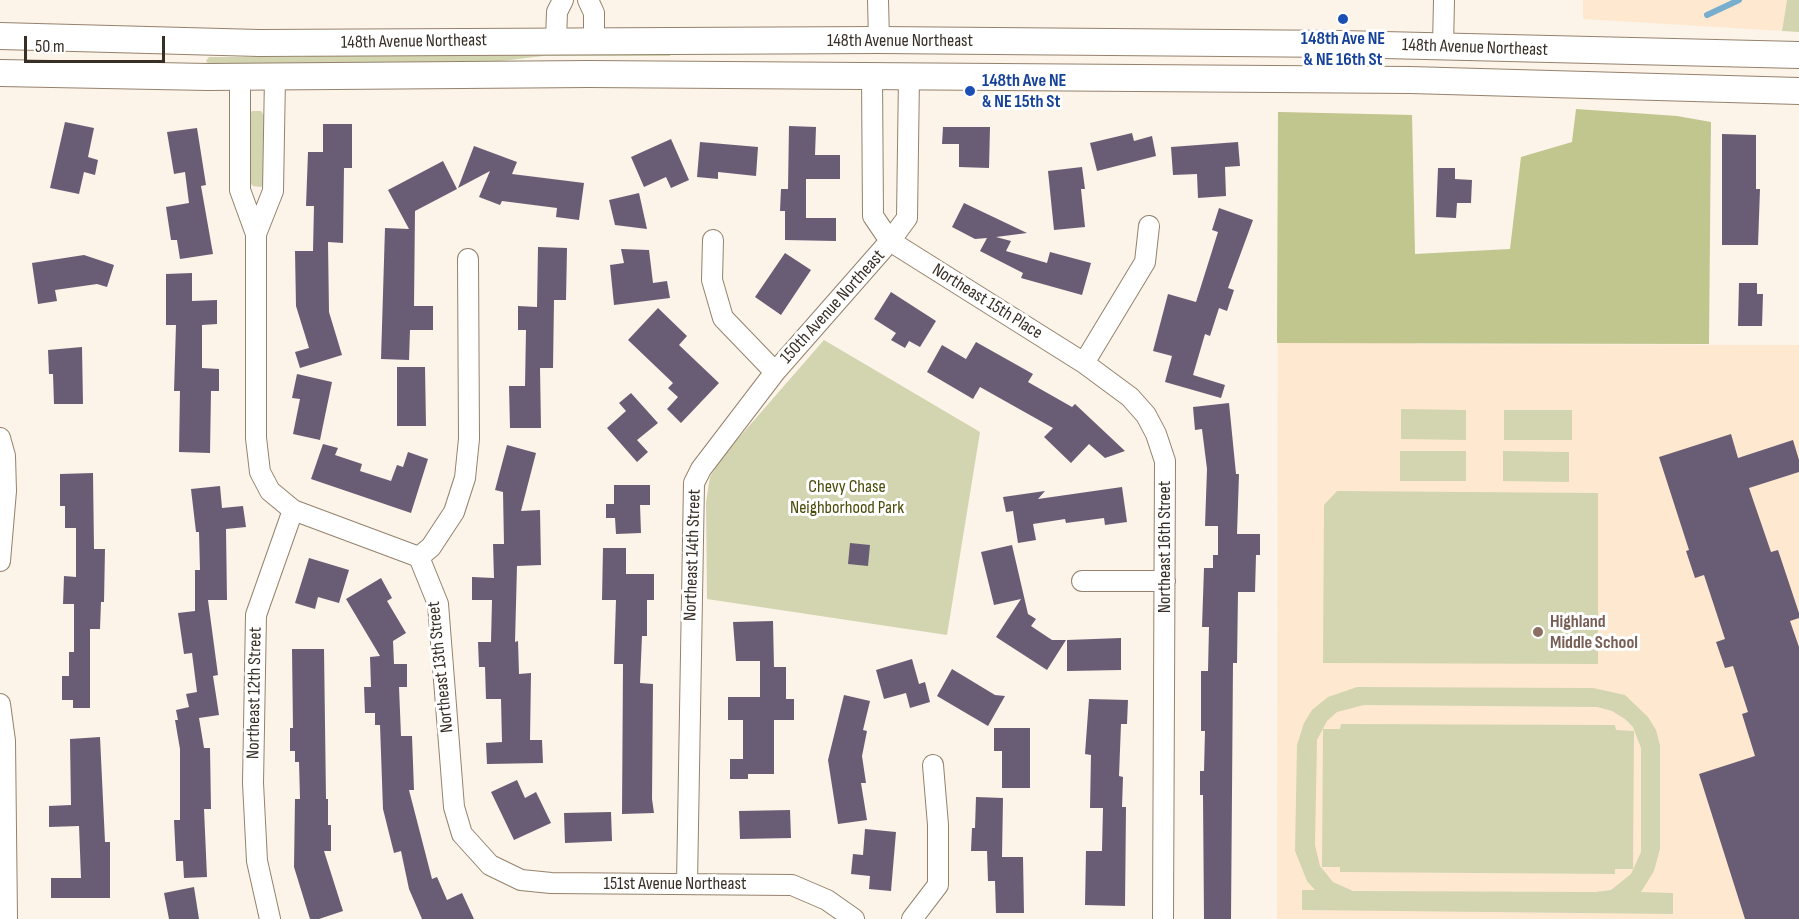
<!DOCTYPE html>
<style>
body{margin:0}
#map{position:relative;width:1799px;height:919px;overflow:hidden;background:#fcf3e9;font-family:"Sofia Sans Condensed",sans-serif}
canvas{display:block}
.scale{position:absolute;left:24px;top:36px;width:141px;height:27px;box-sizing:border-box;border:3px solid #372e25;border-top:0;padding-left:8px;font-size:18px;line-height:21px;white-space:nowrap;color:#372e25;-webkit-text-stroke:4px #fff;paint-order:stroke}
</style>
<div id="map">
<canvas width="1799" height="919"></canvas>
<div class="scale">50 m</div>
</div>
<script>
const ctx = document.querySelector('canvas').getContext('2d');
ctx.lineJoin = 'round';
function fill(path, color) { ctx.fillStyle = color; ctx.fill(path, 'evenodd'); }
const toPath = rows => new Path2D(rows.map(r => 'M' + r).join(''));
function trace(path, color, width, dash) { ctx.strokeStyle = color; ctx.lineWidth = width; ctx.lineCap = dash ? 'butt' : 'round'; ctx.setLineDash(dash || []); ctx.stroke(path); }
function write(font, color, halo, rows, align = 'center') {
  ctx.font = font + ' "Sofia Sans Condensed",sans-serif'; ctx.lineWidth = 6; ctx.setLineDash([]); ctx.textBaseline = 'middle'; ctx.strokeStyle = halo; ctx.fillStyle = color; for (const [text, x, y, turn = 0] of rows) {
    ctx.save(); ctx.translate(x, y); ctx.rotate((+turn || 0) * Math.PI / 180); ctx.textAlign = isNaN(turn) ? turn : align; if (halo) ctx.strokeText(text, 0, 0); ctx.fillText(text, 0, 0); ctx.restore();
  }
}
const built = toPath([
 [1583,0,1787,0,1782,31,1583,19],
 [1278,112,1412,115,1416,344,1799,345,1799,919,1277,919]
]);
const green = toPath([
 [1787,0,1799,0,1799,32,1782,31],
 [358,49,671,54,670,56,543,56,501,61,209,65,206,61,209,57,303,57],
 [252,111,261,111,266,118,265,181,261,187,253,186,249,182,248,116],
 [824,340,980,432,947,635,707,599,706,502,710,477,722,457],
 [1401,409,1466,410,1466,440,1401,439],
 [1504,410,1572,410,1572,440,1504,440],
 [1400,451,1466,451,1466,481,1400,481],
 [1503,451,1569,452,1569,482,1503,481],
 [1337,491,1598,493,1598,664,1323,663,1324,505],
 [1357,687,1593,688,1625,695,1648,717,1656,730,1660,745,1660,849,1654,871,1641,892,1673,893,1673,914,1302,910,1302,890,1315,890,1307,881,1295,851,1297,745,1304,723,1312,710,1328,697],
 [1364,705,1597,707,1612,711,1625,719,1633,727,1641,748,1641,852,1631,874,1611,890,1595,892,1353,891,1333,882,1320,866,1315,845,1317,740,1327,721,1337,712],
 [1341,724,1615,725,1616,730,1634,731,1633,869,1615,869,1615,874,1340,872,1340,867,1322,867,1323,729,1340,729]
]);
const forest = toPath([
 [1576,109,1677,116,1711,122,1709,344,1277,343,1278,112,1412,115,1415,254,1510,249,1521,157,1572,142]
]);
const stream = toPath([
 [1707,15,1739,0]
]);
const building = toPath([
 [65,122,94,128,88,157,98,160,95,175,84,172,79,194,50,188],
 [323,124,352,124,352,168,344,168,343,243,328,242,329,312,342,355,300,368,295,352,309,348,296,306,295,251,313,251,314,206,306,206,308,152,323,152],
 [789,126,816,127,815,155,840,155,840,179,806,179,806,218,836,218,836,241,785,240,785,211,780,211,781,189,788,189],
 [943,127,990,127,989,168,959,167,959,144,942,144],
 [197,128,206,185,201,186,213,254,180,259,177,240,171,240,166,207,189,203,185,172,174,174,167,132],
 [1132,133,1134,141,1152,136,1156,156,1097,171,1090,143],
 [1722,134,1756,135,1756,189,1760,189,1758,245,1722,245],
 [671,139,689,180,671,188,666,177,644,187,631,157],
 [700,142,758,147,756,176,718,172,718,179,697,177],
 [1238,142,1240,166,1225,167,1226,196,1198,198,1197,174,1173,175,1171,147],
 [474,146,517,162,512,174,584,183,579,220,556,217,557,208,502,201,500,205,479,197,490,171,458,188],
 [443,161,457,189,415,211,414,306,433,306,433,330,410,330,409,360,381,359,385,228,409,229,388,190],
 [1082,167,1085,189,1081,189,1085,227,1054,230,1048,171],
 [1438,168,1455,168,1455,179,1472,180,1471,203,1457,203,1456,218,1436,217],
 [639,193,647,229,615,225,609,200],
 [964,203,1027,233,996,237,1011,241,1006,251,1047,263,1050,252,1091,263,1082,295,1021,278,1023,273,980,251,987,238,975,239,952,227],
 [1219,208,1253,220,1228,288,1234,290,1227,311,1219,308,1210,336,1205,334,1193,375,1225,385,1221,398,1165,382,1172,356,1153,351,1168,294,1196,302,1218,232,1212,230],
 [538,247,567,248,566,300,554,300,553,368,540,368,541,428,510,428,509,386,525,386,526,330,518,330,518,306,537,307],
 [621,249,649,250,653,283,667,281,670,298,614,305,610,265,624,263],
 [785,253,811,270,781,315,755,297],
 [84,255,114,265,107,287,97,284,55,290,57,301,38,304,32,263],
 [192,273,192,301,217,300,217,324,202,325,202,368,219,369,219,391,211,391,210,453,179,452,180,391,174,391,176,325,166,325,166,274],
 [1739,283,1757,283,1757,294,1763,294,1762,326,1738,326],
 [891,292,936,321,920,347,909,341,905,348,891,340,896,333,874,319],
 [658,308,687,336,679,345,719,383,681,423,667,409,678,397,668,388,673,383,628,340],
 [976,342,1033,374,1028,382,1072,407,1075,404,1125,451,1105,458,1089,444,1071,463,1044,437,1053,428,980,387,973,399,927,372,942,345,966,359],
 [82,347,83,404,54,404,53,374,49,374,48,350],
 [397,367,425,367,426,426,397,426],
 [297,374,332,382,320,440,293,434,300,399,292,398],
 [631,393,658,423,637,440,648,452,637,462,607,428,626,411,619,403],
 [1229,403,1236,474,1239,474,1237,534,1260,534,1260,555,1256,555,1255,592,1238,592,1237,663,1233,663,1231,919,1204,919,1203,795,1200,795,1200,771,1204,771,1205,731,1201,731,1201,671,1208,671,1209,627,1202,627,1204,568,1213,568,1213,555,1218,555,1218,526,1205,526,1207,469,1202,429,1195,430,1193,407],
 [1731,434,1738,458,1793,440,1799,460,1799,472,1749,488,1771,552,1778,550,1799,613,1799,618,1790,621,1799,647,1799,919,1745,919,1699,774,1755,756,1742,714,1748,712,1733,666,1725,668,1716,642,1725,639,1704,575,1695,578,1686,551,1689,550,1659,457],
 [323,444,338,448,335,455,362,464,360,471,391,481,397,465,403,467,408,452,428,459,411,513,311,479],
 [507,445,536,453,521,511,540,510,541,565,517,566,515,642,518,641,519,674,531,673,530,740,542,740,543,763,487,764,486,743,502,742,501,699,486,699,485,667,479,667,478,642,491,642,492,600,472,600,472,577,494,578,493,544,504,544,503,492,495,490],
 [93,473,94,549,105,549,104,602,101,602,100,629,90,629,90,708,73,708,73,700,62,700,62,676,69,676,69,652,74,652,74,604,63,604,64,576,76,577,76,528,65,528,65,506,60,506,60,474],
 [614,485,650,485,650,505,640,505,641,533,616,534,615,518,606,518,606,504,614,504],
 [220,486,222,508,243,506,246,527,226,529,227,600,208,600,218,675,213,676,219,715,199,718,204,748,210,748,211,809,204,809,207,877,184,878,183,861,176,861,174,820,180,820,180,749,175,720,178,720,176,710,189,707,186,694,197,692,192,653,184,654,178,613,195,611,195,570,200,570,199,532,196,532,191,489],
 [1122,487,1127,522,1105,525,1104,518,1066,523,1065,519,1033,524,1036,540,1018,543,1013,511,1006,512,1003,497,1045,491,1038,499],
 [850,543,870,545,868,566,848,564],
 [1012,545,1028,614,1036,619,1031,626,1052,640,1066,640,1047,670,996,637,1021,599,994,605,981,552],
 [603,548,626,548,626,574,654,574,654,600,647,600,647,636,642,636,640,683,653,684,652,799,654,813,622,814,623,664,614,664,616,600,602,600],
 [309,558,349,570,339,603,318,597,315,609,295,603],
 [381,578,392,598,387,601,406,633,393,641,394,664,407,664,407,687,399,687,401,736,412,736,414,790,409,790,432,879,437,877,447,900,462,893,474,919,422,919,409,889,401,851,394,853,383,809,380,725,375,725,375,713,365,713,364,687,371,687,370,657,380,656,346,599],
 [773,621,774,667,786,667,786,699,794,699,794,720,774,720,774,774,748,774,748,779,730,779,730,759,743,759,743,720,728,720,728,697,760,697,760,661,736,661,733,622],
 [1121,638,1121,670,1067,671,1067,640],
 [292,649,324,649,326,799,328,799,328,825,331,825,331,851,324,851,343,911,319,919,310,919,294,867,295,799,300,799,299,762,295,762,295,751,290,751,290,728,293,728],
 [912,659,919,684,925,682,930,702,910,708,906,693,884,699,876,670],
 [952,669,995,695,1005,696,988,726,937,696],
 [844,695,870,701,863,730,867,731,862,756,866,783,861,783,867,820,838,824,828,760],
 [1089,699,1128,700,1127,724,1121,724,1119,776,1123,777,1122,807,1126,807,1125,906,1085,905,1086,851,1102,851,1103,808,1090,808,1091,755,1085,754],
 [994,728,1030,728,1030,788,1002,788,1002,751,994,751],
 [100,737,105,842,110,842,110,898,51,898,51,878,81,878,79,826,49,827,49,806,71,805,70,739],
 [517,780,525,798,536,792,551,823,514,840,491,792],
 [976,797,1003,798,1002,857,1023,857,1024,913,996,913,995,881,988,881,987,851,971,851,972,828,975,828],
 [790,810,791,838,740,839,739,811],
 [611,812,612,841,565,843,564,813],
 [865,829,896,832,891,891,869,889,870,876,851,874,853,854,863,855],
 [194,887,199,919,169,919,164,893]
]);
const minor = toPath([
 [588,0,594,13,594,41],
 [878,0,879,40],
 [556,40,557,12,563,0],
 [1443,47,1444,0],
 [872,76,873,216,890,241,1084,363],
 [240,77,240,190,256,234],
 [1149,226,1145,262,1084,363,1130,397,1146,415,1156,434,1165,461,1163,919],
 [468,259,469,439,465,478,454,512,431,547,419,557,438,604,454,807,462,834,490,865,521,880,551,883,792,885,827,900,854,919],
 [775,372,890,241,907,218,909,76],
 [0,438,5,456,6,491,0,561],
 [293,510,419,557],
 [1082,581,1165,581],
 [0,704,5,741,7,919],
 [687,883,694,483,701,469,775,372,723,318,712,280,713,240],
 [270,919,257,861,253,783,256,615,293,510,270,491,260,472,256,438,256,234,273,191,275,77],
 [912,919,938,885,938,825,933,765]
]);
const major = toPath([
 [0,36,259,43,879,40,1342,44,1799,55],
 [0,73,208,77,589,74,1410,80,1799,91]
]);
const markers = [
 [1343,19,6,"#1a4fb4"],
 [970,91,6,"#1a4fb4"],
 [1538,632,6,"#8d6e63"]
];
const transitNames = [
 ["148th Ave NE",1343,39],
 ["& NE 16th St",1343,60],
 ["148th Ave NE",982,81,"left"],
 ["& NE 15th St",982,102,"left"]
];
const streetNames = [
 ["148th Avenue Northeast",900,41],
 ["148th Avenue Northeast",414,42,-1],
 ["148th Avenue Northeast",1475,48,2],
 ["Northeast 15th Place",987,302,32],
 ["150th Avenue Northeast",833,307,-48],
 ["Northeast 16th Street",1165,547,-90],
 ["Northeast 14th Street",693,555,-88],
 ["Northeast 13th Street",441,667,-96],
 ["Northeast 12th Street",255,693,-89],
 ["151st Avenue Northeast",675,884]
];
const parkNames = [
 ["Chevy Chase",847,487],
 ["Neighborhood Park",847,508]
];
const educationNames = [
 ["Highland",1550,622],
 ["Middle School",1550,643]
];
fill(built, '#fee9d0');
fill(green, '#d2d5b0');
fill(forest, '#c1c58e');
trace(stream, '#78aecd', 6);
fill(building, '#695d75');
trace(minor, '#95826c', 22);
trace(major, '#95826c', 28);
trace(minor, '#fff', 20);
trace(major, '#fff', 26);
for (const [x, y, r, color] of markers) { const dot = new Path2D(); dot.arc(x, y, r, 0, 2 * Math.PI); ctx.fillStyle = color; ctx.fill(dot); trace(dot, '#fff', 2); }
write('bold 18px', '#164399', '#fff', transitNames);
write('18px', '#372e25', '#fff', streetNames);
write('18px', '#494b09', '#fff', parkNames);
write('bold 18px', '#785e54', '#fff', educationNames, 'left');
</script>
